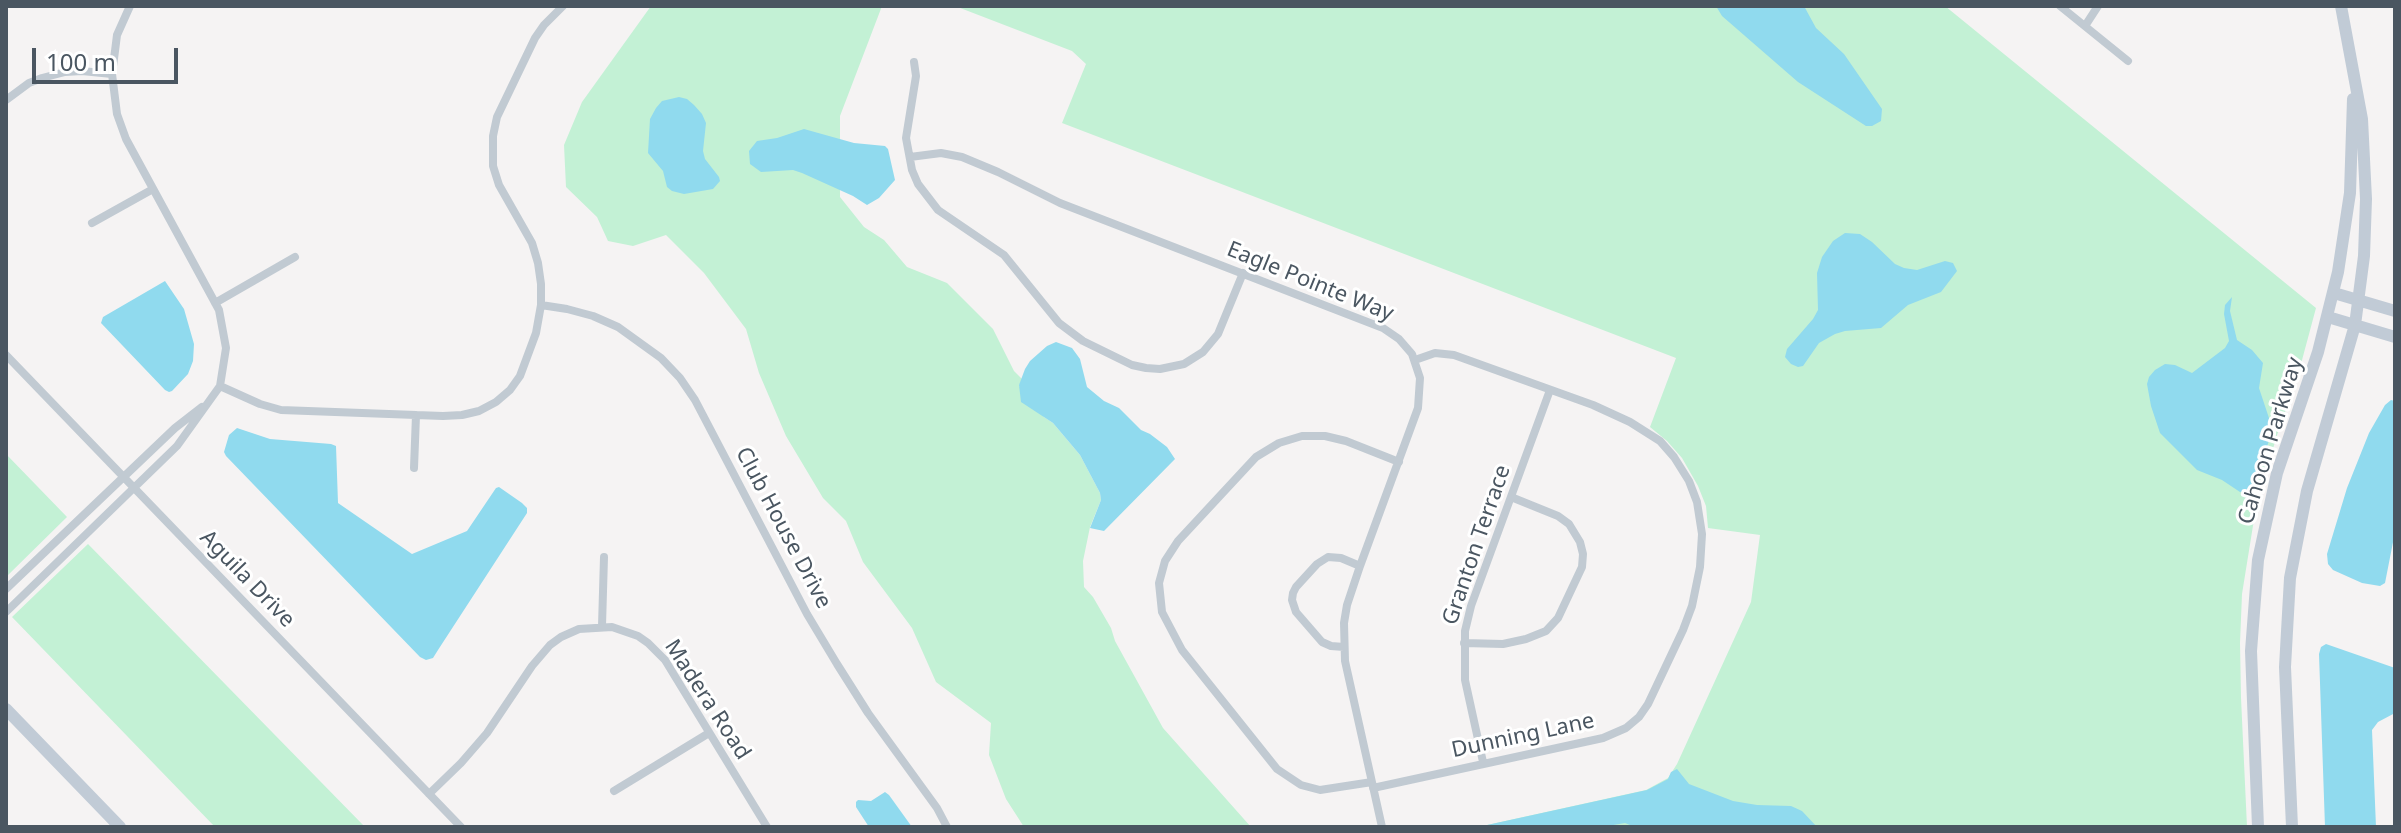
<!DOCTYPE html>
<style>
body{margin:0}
#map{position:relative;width:2401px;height:833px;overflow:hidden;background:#f5f3f3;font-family:"Noto Sans",sans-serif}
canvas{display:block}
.frame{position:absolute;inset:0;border:8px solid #4a5661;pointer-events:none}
.scale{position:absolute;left:32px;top:48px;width:146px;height:36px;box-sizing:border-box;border:4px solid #4a5661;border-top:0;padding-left:10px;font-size:24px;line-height:28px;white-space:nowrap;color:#4a5661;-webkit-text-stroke:6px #fff;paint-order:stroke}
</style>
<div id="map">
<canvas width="2401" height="833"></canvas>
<div class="frame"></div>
<div class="scale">100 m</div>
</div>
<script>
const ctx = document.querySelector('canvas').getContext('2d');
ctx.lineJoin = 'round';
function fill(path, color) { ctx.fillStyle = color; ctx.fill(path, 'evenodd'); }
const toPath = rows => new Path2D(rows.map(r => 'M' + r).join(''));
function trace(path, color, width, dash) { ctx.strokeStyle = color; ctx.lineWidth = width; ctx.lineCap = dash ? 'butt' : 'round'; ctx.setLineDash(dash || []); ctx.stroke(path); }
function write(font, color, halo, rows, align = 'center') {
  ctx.font = font + ' "Noto Sans",sans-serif'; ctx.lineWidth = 6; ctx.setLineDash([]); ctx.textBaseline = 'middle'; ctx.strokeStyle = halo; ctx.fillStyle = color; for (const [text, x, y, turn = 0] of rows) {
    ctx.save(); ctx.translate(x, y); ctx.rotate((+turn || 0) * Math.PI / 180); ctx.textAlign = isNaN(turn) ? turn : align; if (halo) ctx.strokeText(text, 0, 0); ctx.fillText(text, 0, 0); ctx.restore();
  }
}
const green = toPath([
 [651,6,882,6,840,116,840,197,864,227,884,240,907,267,947,283,993,329,1014,371,1022,379,1019,386,1044,417,1053,423,1080,455,1100,493,1101,500,1090,527,1083,561,1084,587,1093,597,1111,628,1115,641,1163,728,1251,827,1024,827,1006,799,989,755,991,723,936,682,912,628,863,562,846,521,823,498,786,436,759,373,746,329,704,273,666,235,633,246,608,241,597,217,566,187,564,145,582,102],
 [955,6,1945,6,2316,308,2298,375,2277,435,2256,507,2242,594,2240,643,2241,698,2247,827,1478,827,1646,790,1668,778,1677,764,1751,602,1760,535,1708,528,1706,506,1698,486,1682,458,1667,441,1650,427,1676,358,1062,123,1086,64,1072,51],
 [6,454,67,517,6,577],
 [88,544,365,827,215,827,12,617]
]);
const water = toPath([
 [1716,6,1804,6,1816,28,1844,54,1882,109,1881,121,1872,126,1866,126,1798,82,1722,16],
 [679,97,687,99,694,105,702,114,706,123,703,151,705,159,719,177,720,181,713,189,684,194,672,191,667,187,663,171,648,153,650,119,656,108,662,101],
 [804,129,854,143,885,146,888,149,895,180,879,198,867,205,853,196,802,173,793,170,761,172,750,164,749,151,757,141,777,138],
 [1845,233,1860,234,1872,242,1895,264,1904,268,1917,270,1945,261,1953,263,1957,271,1941,292,1908,305,1881,328,1845,331,1835,334,1819,343,1803,366,1798,367,1791,364,1785,357,1787,349,1813,319,1818,310,1817,273,1822,257,1833,241],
 [165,281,184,309,194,344,193,361,188,374,172,391,169,392,165,390,101,323,103,317],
 [2232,297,2230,311,2237,340,2252,350,2263,363,2259,388,2271,424,2271,433,2265,454,2255,474,2252,488,2245,492,2240,492,2222,480,2197,470,2160,433,2151,406,2147,384,2149,377,2155,370,2165,364,2175,365,2192,373,2225,348,2229,341,2224,314,2225,305],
 [1056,342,1072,348,1080,359,1087,387,1104,401,1119,408,1141,430,1150,434,1167,447,1175,459,1104,531,1090,528,1101,500,1100,493,1080,455,1053,423,1021,402,1019,385,1025,369,1030,361,1047,346],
 [2391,400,2395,401,2395,532,2385,583,2380,586,2362,583,2333,570,2328,564,2327,554,2347,488,2369,433,2385,405],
 [237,428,270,439,331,444,336,446,338,503,412,554,467,531,496,488,499,487,522,503,527,508,527,513,438,650,433,658,426,660,420,657,226,456,224,452,229,435],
 [2326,644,2395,668,2395,713,2378,722,2372,730,2376,827,2325,827,2319,654,2321,647],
 [1677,769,1689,784,1733,801,1757,805,1791,806,1802,811,1817,827,1635,827,1625,823,1602,827,1478,827,1647,790,1668,779,1671,772],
 [885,792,889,795,912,827,869,827,856,807,856,802,858,800,871,801]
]);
const street = toPath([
 [2060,6,2128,61],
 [2085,26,2098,6],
 [914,62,916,76,906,138,912,170,918,184,938,210,1004,255,1059,323,1083,341,1132,365,1146,368,1160,369,1184,364,1203,352,1218,334,1243,273],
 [6,100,29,83,42,78,65,72,82,71,112,74],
 [910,157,941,153,962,157,998,172,1060,203,1383,328,1399,339,1412,354,1420,378,1418,408,1360,566,1347,605,1344,623,1345,661,1382,827],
 [92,223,153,189],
 [215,303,295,257],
 [541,305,567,309,593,316,618,327,661,358,680,378,695,400,807,614,837,664,868,713,937,808,947,827],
 [6,355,461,827],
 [220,386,260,404,281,410,443,416,462,415,479,411,496,402,510,390,520,376,536,333,541,305,541,284,538,263,532,243,499,185,493,166,493,136,497,117,535,38,544,25,563,6],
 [414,468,416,415],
 [6,589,175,428,202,407],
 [6,612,177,446,220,386,226,348,219,310,126,139,117,114,112,74,115,51,117,35,130,6],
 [602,626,604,557],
 [1464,643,1503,644,1526,639,1546,631,1558,618,1582,567,1583,554,1580,542,1569,524,1558,516,1511,497],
 [1344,647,1331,646,1322,642,1296,612,1292,600,1293,593,1296,587,1317,564,1328,557,1341,558,1360,566],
 [1483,762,1465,680,1465,631,1471,606,1550,390],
 [1372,782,1320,790,1301,785,1277,769,1182,650,1162,612,1159,583,1165,561,1178,541,1256,457,1279,443,1302,436,1325,436,1346,441,1399,462],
 [1373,788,1603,738,1626,728,1639,717,1648,704,1683,630,1692,606,1700,567,1702,534,1697,502,1689,481,1674,457,1660,441,1630,422,1593,405,1454,355,1435,353,1415,360],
 [614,791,709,733],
 [429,794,461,763,487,733,532,666,550,645,561,637,579,629,612,627,638,636,648,643,665,660,767,827]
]);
const secondary = toPath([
 [2334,293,2395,311],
 [2328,317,2395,337],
 [6,709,120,827],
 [2258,827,2251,651,2258,560,2277,473,2318,352,2338,272,2350,193,2353,99],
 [2292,827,2285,667,2290,578,2307,491,2355,325,2364,256,2366,199,2362,119,2341,6]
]);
const streetNames = [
 ["Eagle Pointe Way",1310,282,22],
 ["Cahoon Parkway",2271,441,-73],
 ["Club House Drive",783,528,62],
 ["Granton Terrace",1477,545,-71],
 ["Aguila Drive",247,579,46],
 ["Madera Road",707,700,57],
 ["Dunning Lane",1523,736,-12]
];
fill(green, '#c3f1d5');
fill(water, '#90daee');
trace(street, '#c1cad2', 8);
trace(secondary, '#c1cbd6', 12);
write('22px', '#4a5661', '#fff', streetNames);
</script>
